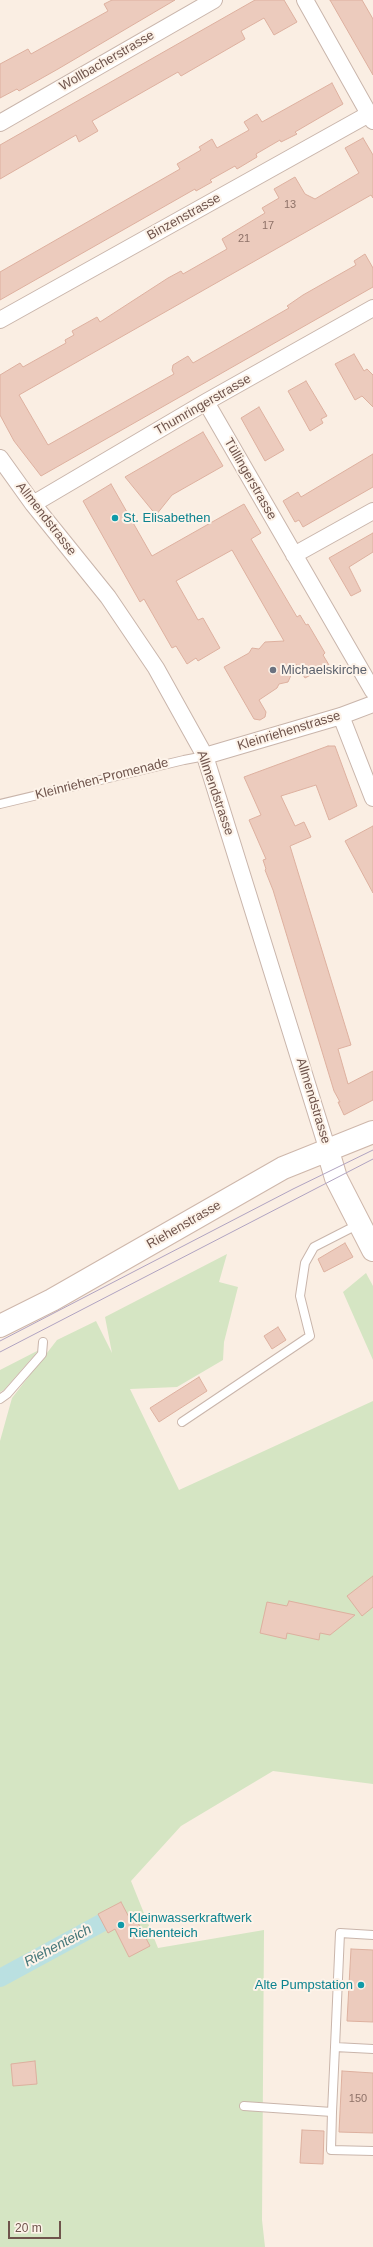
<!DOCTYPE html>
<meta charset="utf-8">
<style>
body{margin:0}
#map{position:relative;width:373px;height:2247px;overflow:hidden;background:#faeee3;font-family:Helvetica,sans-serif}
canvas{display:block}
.scale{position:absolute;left:8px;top:2221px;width:53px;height:18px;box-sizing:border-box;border:2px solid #6f544c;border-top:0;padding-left:5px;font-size:12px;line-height:14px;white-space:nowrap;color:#6f544c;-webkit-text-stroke:3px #fdf3e9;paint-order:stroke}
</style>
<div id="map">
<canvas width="373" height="2247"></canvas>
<div class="scale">20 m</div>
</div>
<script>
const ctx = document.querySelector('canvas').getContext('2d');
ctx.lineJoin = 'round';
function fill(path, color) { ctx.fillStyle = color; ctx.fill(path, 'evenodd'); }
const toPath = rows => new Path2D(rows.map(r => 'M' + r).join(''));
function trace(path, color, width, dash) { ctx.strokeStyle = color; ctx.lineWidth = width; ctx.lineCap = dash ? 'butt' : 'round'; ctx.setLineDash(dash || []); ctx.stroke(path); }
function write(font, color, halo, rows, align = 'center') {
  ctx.font = font + ' Helvetica,sans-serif'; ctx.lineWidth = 4; ctx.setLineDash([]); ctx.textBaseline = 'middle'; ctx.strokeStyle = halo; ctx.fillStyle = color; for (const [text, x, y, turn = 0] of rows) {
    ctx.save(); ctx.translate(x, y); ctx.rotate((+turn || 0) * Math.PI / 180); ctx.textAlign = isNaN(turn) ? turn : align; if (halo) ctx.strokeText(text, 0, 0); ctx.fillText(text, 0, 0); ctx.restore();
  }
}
const green = toPath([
 [227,1254,219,1282,238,1287,224,1342,223,1360,177,1387,130,1389,179,1490,373,1401,373,1784,273,1771,181,1826,131,1881,158,1948,264,1930,262,2220,265,2247,0,2247,0,1441,12,1398,57,1340,96,1321,112,1353,105,1317],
 [366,1273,373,1286,373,1360,343,1292],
 [39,1350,4,1390,0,1392,0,1370]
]);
const canal = toPath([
 [0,1978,116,1915]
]);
const building = toPath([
 [112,0,175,0,58,69,19,91,17,89,0,98,0,64,28,49,31,54,83,25,108,11,104,4,112,0],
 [255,0,284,0,297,22,274,35,264,18,241,31,245,39,181,76,178,72,92,121,98,131,79,142,76,135,0,179,0,145,255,0],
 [330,0,362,0,373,19,373,75,330,0],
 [332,83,343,104,295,132,297,134,281,142,280,140,256,154,257,157,237,169,235,166,210,180,212,182,196,191,195,189,0,300,0,272,180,169,177,164,201,150,199,147,212,139,217,148,249,130,244,122,257,114,262,122,332,83],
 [363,138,373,155,373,198,371,195,19,395,48,445,174,374,172,370,173,365,188,356,193,363,289,308,287,306,303,295,356,265,354,261,365,254,373,268,373,287,41,476,14,441,0,415,0,375,20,363,23,367,66,343,65,340,74,335,72,331,97,317,100,322,168,278,181,271,183,274,227,249,222,239,265,213,262,208,279,198,274,189,295,177,305,194,315,199,359,173,345,148,363,138],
 [354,354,364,371,367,369,373,375,373,407,362,396,355,400,335,364,354,354],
 [306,381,327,416,321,419,323,423,310,431,288,391,306,381],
 [259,407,284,450,265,461,241,418,259,407],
 [203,432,223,466,172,495,156,515,125,477,203,432],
 [373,454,373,487,303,527,299,520,295,522,283,501,298,492,301,497,373,454],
 [111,484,152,556,244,504,261,533,251,539,297,617,300,615,306,625,308,624,325,653,323,655,329,665,305,678,296,664,288,682,279,684,277,688,259,700,266,712,265,717,260,720,254,719,224,667,249,653,252,648,259,649,265,642,284,641,232,550,176,581,198,620,203,618,220,648,198,661,196,658,187,664,176,646,172,648,144,599,140,602,83,501,111,484],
 [373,533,373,552,349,567,361,591,351,596,329,558,373,533],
 [328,746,335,746,357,806,329,820,316,785,281,796,295,826,304,822,311,837,290,846,351,1045,338,1049,348,1084,373,1071,373,1100,344,1115,338,1102,340,1102,334,1091,273,890,265,870,266,869,263,860,266,859,249,820,261,815,244,777,328,746],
 [373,826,373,893,345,841,373,826],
 [345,1243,353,1257,324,1272,318,1259,345,1243],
 [278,1327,286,1340,272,1349,264,1336,278,1327],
 [199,1377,207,1391,159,1422,150,1408,199,1377],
 [373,1576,373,1607,362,1616,347,1596,373,1576],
 [289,1601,355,1615,330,1635,320,1633,319,1640,287,1633,286,1639,260,1633,267,1602,287,1606,289,1601],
 [121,1902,131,1921,136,1919,150,1946,129,1957,115,1929,108,1933,98,1914,121,1902],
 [351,1949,373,1950,373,2022,347,2021,351,1949],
 [35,2061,37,2084,13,2086,11,2064,35,2061],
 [342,2071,373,2073,373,2133,339,2132,342,2071],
 [302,2130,324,2131,323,2164,300,2163,302,2130]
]);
const lane = toPath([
 [0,804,184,760,205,756],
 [0,1399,7,1394,42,1354,43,1342],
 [182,1422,310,1336,300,1296,305,1263,314,1247,359,1224],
 [335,2047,340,1933,373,1935],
 [244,2106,332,2112,335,2047,373,2049],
 [332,2112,331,2150,373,2151]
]);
const street = toPath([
 [305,0,373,121],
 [0,123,214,0],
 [0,320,369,114],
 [206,402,373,691],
 [0,458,33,504,108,597,156,668,205,756,328,1151],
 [33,504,206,402,373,308],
 [294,555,373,511],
 [341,716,373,798],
 [205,756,341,716,373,704]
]);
const secondary = toPath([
 [328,1151,336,1178,373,1250],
 [0,1326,52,1300,283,1168,373,1132]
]);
const tram = toPath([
 [0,1341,293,1189,373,1150],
 [0,1352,373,1159]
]);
const markers = [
 [115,518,4,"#0f9aa8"],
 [273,670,4,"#6b7280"],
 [121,1925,4,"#0f9aa8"],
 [361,1985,4,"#0f9aa8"]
];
const numberNames = [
 ["13",290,205],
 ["17",268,226],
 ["21",244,239],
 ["150",358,2099]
];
const streetNames = [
 ["Wollbacherstrasse",107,61,-30],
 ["Binzenstrasse",184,217,-29],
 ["Thumringerstrasse",203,405,-30],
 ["Tüllingerstrasse",250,479,60],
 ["Allmendstrasse",46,519,52],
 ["Kleinriehenstrasse",289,731,-17],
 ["Kleinriehen-Promenade",102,779,-14],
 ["Allmendstrasse",215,793,71],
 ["Allmendstrasse",313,1101,73],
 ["Riehenstrasse",184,1225,-30]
];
const cultureNames = [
 ["St. Elisabethen",123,518],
 ["Kleinwasserkraftwerk",129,1918],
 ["Riehenteich",129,1933],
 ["Alte Pumpstation",353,1985,"right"]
];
const worshipNames = [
 ["Michaelskirche",281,670]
];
const waterNames = [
 ["Riehenteich",58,1946,-28]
];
fill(green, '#d5e5c3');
trace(canal, '#bae0e1', 18);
fill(building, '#eccbbd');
trace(building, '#ddb09f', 1);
trace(lane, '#c9b5ab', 10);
trace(street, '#c9b5ab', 18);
trace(secondary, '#ceb7ab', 24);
trace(lane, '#fff', 8);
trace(street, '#fff', 16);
trace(secondary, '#fff', 22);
trace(tram, '#b0a3c1', 1);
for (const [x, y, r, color] of markers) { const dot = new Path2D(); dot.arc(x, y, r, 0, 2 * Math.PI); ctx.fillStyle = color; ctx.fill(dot); trace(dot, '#fdf3e9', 1.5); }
write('11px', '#8e7268', null, numberNames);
write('13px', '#6f544c', '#fdf3e9', streetNames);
write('13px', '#0d838f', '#fdf3e9', cultureNames, 'left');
write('13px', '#5b616d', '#fdf3e9', worshipNames, 'left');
write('italic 14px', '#45777a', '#fdf3e9', waterNames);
</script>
